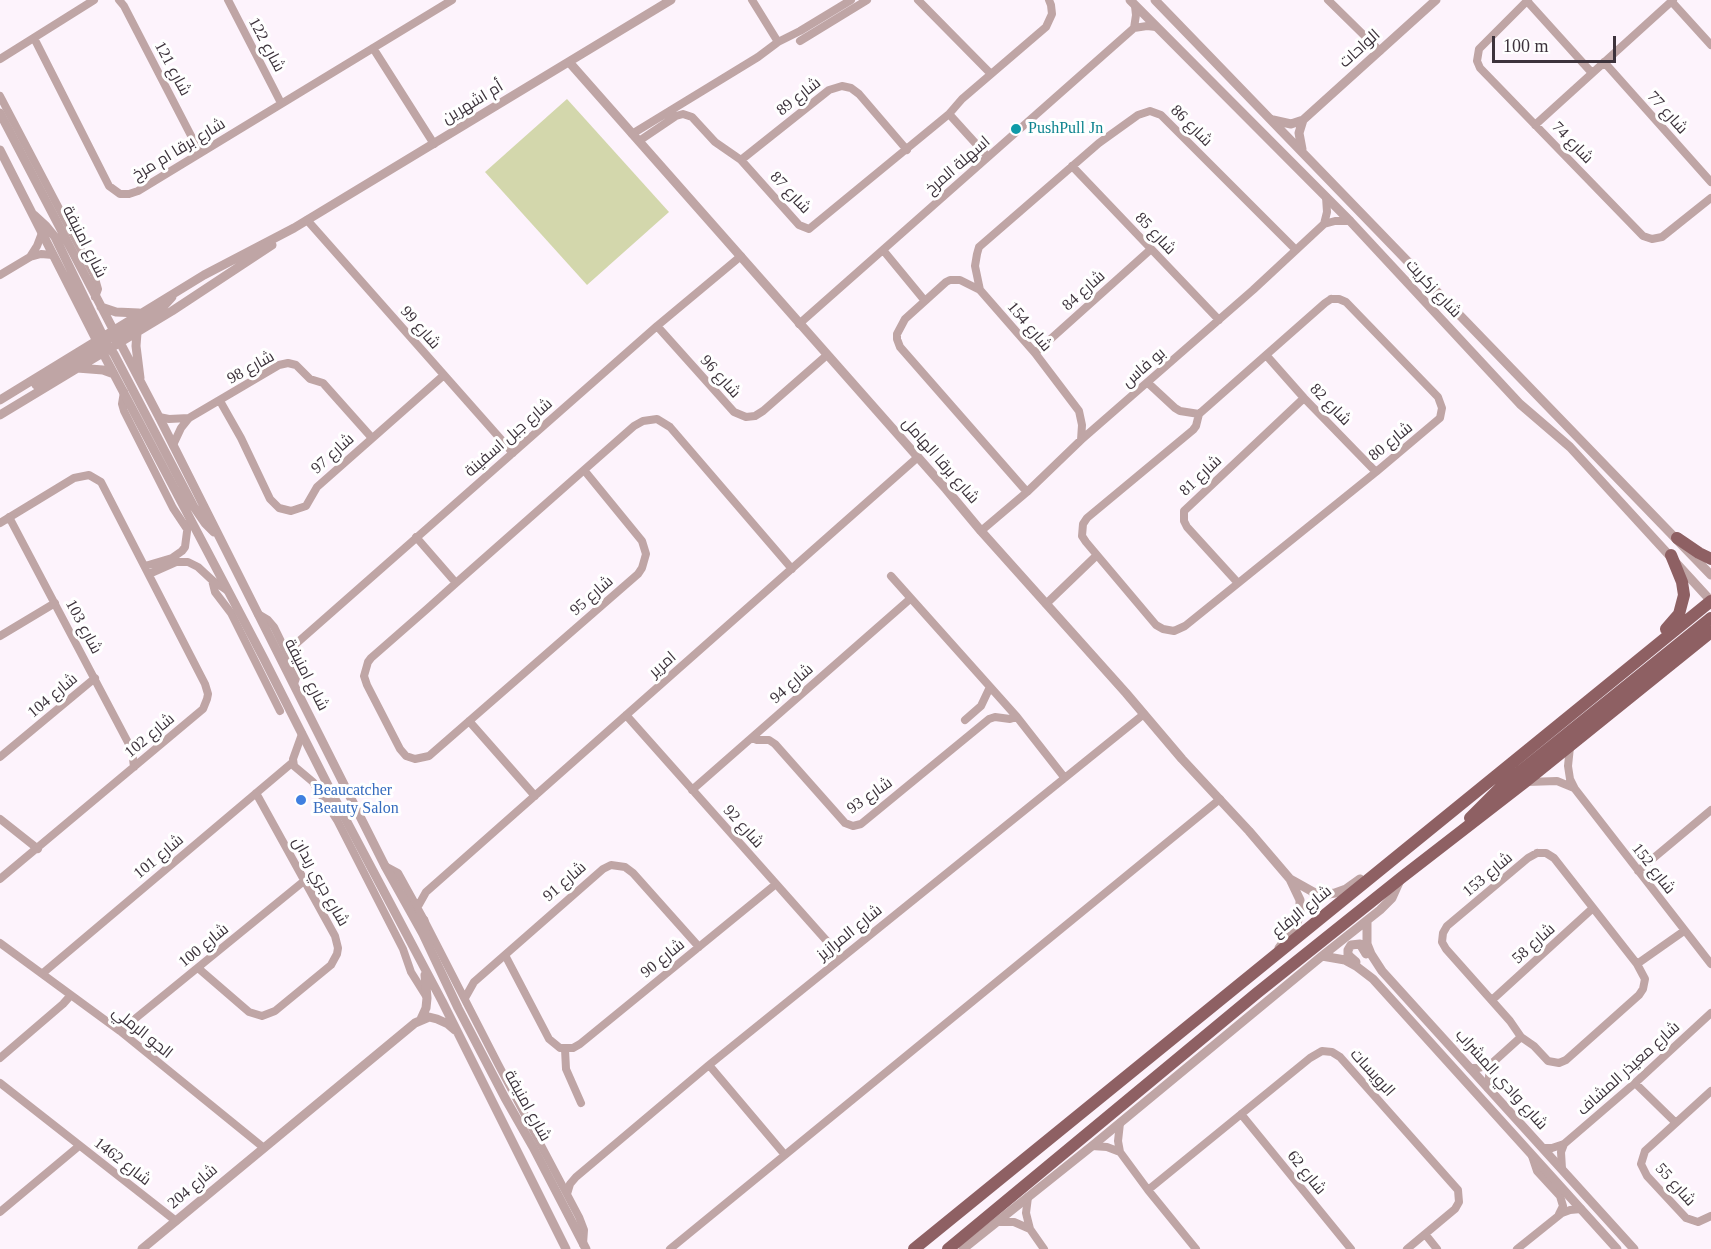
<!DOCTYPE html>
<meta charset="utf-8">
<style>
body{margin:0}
#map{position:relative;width:1711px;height:1249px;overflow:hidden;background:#fdf3fc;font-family:"Times New Roman",serif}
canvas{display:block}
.scale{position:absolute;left:1492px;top:36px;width:124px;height:27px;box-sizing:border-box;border:3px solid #3d333c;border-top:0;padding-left:8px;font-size:18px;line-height:21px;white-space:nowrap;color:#3d333c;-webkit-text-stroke:4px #fff;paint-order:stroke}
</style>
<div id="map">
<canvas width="1711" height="1249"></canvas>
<div class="scale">100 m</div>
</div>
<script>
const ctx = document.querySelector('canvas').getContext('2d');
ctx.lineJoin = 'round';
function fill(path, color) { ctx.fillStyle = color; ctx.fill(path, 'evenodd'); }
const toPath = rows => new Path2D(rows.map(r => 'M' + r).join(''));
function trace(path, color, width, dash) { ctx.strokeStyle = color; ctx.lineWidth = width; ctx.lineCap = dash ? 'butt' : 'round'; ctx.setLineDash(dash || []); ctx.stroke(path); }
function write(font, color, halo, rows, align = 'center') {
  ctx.font = font + ' "Times New Roman",Cairo,serif'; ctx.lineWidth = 6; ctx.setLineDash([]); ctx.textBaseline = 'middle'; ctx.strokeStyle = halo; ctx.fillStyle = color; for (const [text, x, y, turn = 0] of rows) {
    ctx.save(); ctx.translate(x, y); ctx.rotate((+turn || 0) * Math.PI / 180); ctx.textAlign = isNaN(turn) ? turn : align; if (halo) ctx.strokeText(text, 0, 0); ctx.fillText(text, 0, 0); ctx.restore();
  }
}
const green = toPath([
 [567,99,669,212,587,285,485,172]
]);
const minor = toPath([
 [119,0,124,6,200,153],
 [228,0,281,103],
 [752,0,778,42],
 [918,0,991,74],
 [1328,0,1380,51],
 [1528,0,1479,49,1477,61,1480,68,1643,236,1652,239,1662,237,1711,198],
 [1527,1,1592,73],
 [1672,2,1711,45],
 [1134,28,1136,15,1135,6],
 [34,38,109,186,120,194,129,194,138,191,452,0],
 [800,41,867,0],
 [373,48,434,144],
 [0,59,94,0],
 [1604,62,1711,182],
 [0,96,94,275,98,289,95,297],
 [1535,125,1673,0],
 [632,134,758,57,778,42,800,31,851,0],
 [639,141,676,116,683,114,692,117,715,142,741,160,799,225,809,229,949,114],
 [988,157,949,114,962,99,1046,27,1052,14,1051,5,1049,0],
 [741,160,829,90,842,86,851,88,859,94,907,150],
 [1072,166,1219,320],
 [307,220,513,453],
 [1324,224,1327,212,1326,197],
 [883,250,925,301],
 [30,257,37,246,42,233],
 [0,275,30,257,41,254,53,255],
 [980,290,975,266,977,254,979,247,1099,143,1138,115,1150,111,1161,115,1296,250],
 [1331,299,1339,299,1346,302,1438,397,1442,408,1440,418,1376,472,1185,626,1174,631,1163,629,1156,625,1086,542,1082,536,1083,524,1087,518,1193,430,1196,426,1199,414,1325,303,1331,299],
 [799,324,1134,28,1147,26,1156,27],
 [657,326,734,412,746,417,755,416,763,411,827,355],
 [1035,353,1150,250],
 [1266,355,1304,398,1376,472],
 [1148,383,1175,408,1180,411,1199,414],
 [124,392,122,404,124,411,173,508,187,529],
 [220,401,241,438,270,499,279,508,291,511,306,506,317,487,444,375],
 [159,417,169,419,189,418],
 [173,445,181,428,189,418,279,365,288,363,296,365,310,379,323,383,372,438],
 [584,470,642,541,646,554,642,568,638,574,429,756,415,759,406,756,400,749,367,685,364,676,368,662,371,658,427,609,456,583,584,470,634,426,643,421,657,419,670,427,792,569],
 [1027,492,900,347,897,339,897,334,905,319,946,282,950,280,960,280,980,290,1035,353,1079,411,1082,425,1081,440],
 [9,517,132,750,134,767],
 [0,523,74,478,89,475,101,482,205,684,208,694,207,699,203,709,0,879],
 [981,531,1027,492,1081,440,1253,290,1324,224,1335,221,1350,221],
 [416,537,456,583],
 [145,566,172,558,182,551,185,547,188,524],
 [149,574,176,562,188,562,198,567,212,580,228,591],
 [891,576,1017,717,1064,777],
 [212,580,215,592,231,613,280,711],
 [1238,583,1187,527,1184,521,1184,511,1304,398],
 [1046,604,1097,555],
 [258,614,268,620,274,627,294,668,296,678,294,684],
 [0,636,55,603],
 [288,656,291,649,298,642,657,326,741,256],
 [626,715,841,957],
 [965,720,981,706,990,687],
 [469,721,535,796],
 [302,734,293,759,294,766,313,782,337,820,403,949,411,972,426,996],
 [752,738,757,740,769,740,775,744,845,823,853,826,861,824,989,719,995,717,1010,719,1017,717],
 [1570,747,1568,766,1570,779,1575,789,1711,964],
 [0,757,95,678],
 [1527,782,1557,781,1574,788],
 [692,790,910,599],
 [0,819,38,849],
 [1537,853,1546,853,1554,858,1637,964,1645,979,1643,989,1639,995,1566,1060,1559,1063,1548,1061,1534,1046,1521,1037,1510,1021,1446,949,1442,942,1443,933,1447,926,1528,858,1537,853],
 [385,866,398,873,424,920,498,1064,579,1217,584,1230,583,1244],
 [1638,871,1711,810],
 [417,908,426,892,918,457],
 [0,943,120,1031,264,1148],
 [505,955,549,1039,560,1048,573,1048,580,1044,776,884],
 [1637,964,1684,931],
 [198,968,249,1012,262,1016,275,1011,331,965,337,954,338,948,335,936,256,793],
 [43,973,293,762],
 [465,998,474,982,603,869,611,865,625,867,633,873,699,947],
 [1492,1000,1593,908],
 [120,1031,304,881],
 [565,1049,566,1069,581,1103],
 [0,1058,63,1004,71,995],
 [709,1065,785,1155],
 [1470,1068,1479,1068,1490,1065,1521,1037],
 [0,1083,176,1221],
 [1635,1083,1676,1123],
 [1488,1088,1490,1065],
 [1711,1091,1645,1151,1641,1164,1647,1176,1686,1218,1698,1222,1711,1216],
 [1241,1114,1351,1249],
 [1120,1123,1118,1141,1120,1152,1148,1190,1196,1249],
 [1092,1146,1107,1147,1120,1152],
 [1543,1148,1552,1148,1564,1144,1635,1083,1711,1013],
 [1532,1156,1537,1171,1560,1196,1563,1206,1559,1214],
 [1562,1169,1561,1152,1564,1144],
 [1148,1190,1310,1058,1322,1051,1332,1052,1340,1057,1458,1190,1459,1202,1455,1209,1407,1249],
 [567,1194,570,1184,576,1177,709,1065,1144,714],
 [1028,1197,1026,1213,1030,1229,1044,1249],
 [0,1212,79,1146],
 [998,1222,1014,1222,1030,1229],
 [1425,1234,1437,1249],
 [670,1249,1220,799],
 [1517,1249,1562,1213,1570,1210,1581,1209]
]);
const tertiary = toPath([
 [1130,0,1350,221,1520,404,1570,447,1711,601],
 [1155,0,1711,575],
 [569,62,946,489,981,531,1126,693,1182,759,1249,831,1290,879,1300,900,1300,915,1295,927,1279,948],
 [0,113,159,417,385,866,423,934,458,1008,505,1098,533,1147,586,1249],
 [1273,120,1291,124,1303,120,1436,0],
 [1302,149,1299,133,1303,120],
 [0,150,106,359,263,657,337,803,442,1001,566,1249],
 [34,215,46,226,55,237,103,336,106,339],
 [101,307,116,312,139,313],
 [137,333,136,346,140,378],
 [113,338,162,308,172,297],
 [96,340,107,344,114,354,194,507,205,523,214,532],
 [77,368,103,370,114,374],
 [36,385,103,344],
 [0,400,204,275,294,228,671,0],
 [0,415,172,311,272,245],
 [318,789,336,802],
 [1290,879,1315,893,1323,895,1335,893,1346,889,1360,879],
 [424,920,426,935],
 [1367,921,1367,944,1371,954,1382,971,1634,1249],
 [1322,956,1345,960,1356,966,1373,979,1617,1249],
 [1356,962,1348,955,1348,950,1351,945,1360,944,1366,954],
 [421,1019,426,1008,427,998,425,975],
 [142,1249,415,1023,429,1017,437,1019,448,1024,455,1030],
 [963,1249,1092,1146,1322,956,1380,910,1392,898,1401,878]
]);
const primary = toPath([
 [1677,538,1699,553,1711,559],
 [1666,629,1679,614,1684,595,1682,582,1671,555],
 [1470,818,1500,788,1711,618],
 [914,1249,1711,601],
 [948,1249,1257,993,1401,878,1525,782,1711,632]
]);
const markers = [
 [1016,129,6,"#0f9aa8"],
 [301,800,6,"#3f7fe0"]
];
const streetNames = [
 ["شارع 122",266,45,62],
 ["الواحات",1360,49,-42],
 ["شارع 121",172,69,62],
 ["شارع 89",799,97,-38],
 ["أم اشهرين",473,103,-31],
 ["شارع 77",1667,113,48],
 ["شارع 86",1191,126,45],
 ["شارع 74",1572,143,46],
 ["شارع برقا ام مرخ",179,150,-31],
 ["اسهلة المرخ",958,166,-41],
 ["شارع 87",790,193,47],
 ["شارع 85",1155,234,47],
 ["شارع امنيفة",84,242,63],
 ["شارع زكريت",1433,289,47],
 ["شارع 84",1084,291,-42],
 ["شارع 154",1029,327,50],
 ["شارع 99",420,328,49],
 ["شارع 98",251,368,-29],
 ["بو فاس",1144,368,-41],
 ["شارع 96",720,377,48],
 ["شارع 82",1330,405,46],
 ["شارع جبل اسفينة",509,438,-41],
 ["شارع 80",1391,442,-39],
 ["شارع 97",333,454,-42],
 ["شارع برقا الهامل",940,461,49],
 ["شارع 81",1201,476,-43],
 ["شارع 95",592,596,-41],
 ["شارع 103",83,627,62],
 ["امرير",663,665,-41],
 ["شارع امنيفة",306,675,63],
 ["شارع 94",792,684,-41],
 ["شارع 104",53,696,-40],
 ["شارع 102",150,736,-40],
 ["شارع 93",870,796,-35],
 ["شارع 92",743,827,48],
 ["شارع 101",159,857,-40],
 ["شارع 152",1653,869,52],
 ["شارع 153",1488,875,-40],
 ["شارع جري ربدان",320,882,61],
 ["شارع 91",565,882,-41],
 ["شارع الرفاع",1302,912,-39],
 ["شارع المرازيز",850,933,-39],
 ["شارع 58",1534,944,-42],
 ["شارع 100",204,946,-39],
 ["شارع 90",663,959,-39],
 ["الجو الرملي",142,1033,39],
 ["شارع معيذر المشاف",1629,1069,-42],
 ["الرويسات",1372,1073,48],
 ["شارع وادي المشراب",1501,1080,48],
 ["شارع امنيفة",527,1106,61],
 ["شارع 1462",122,1162,38],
 ["شارع 62",1306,1173,51],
 ["شارع 55",1675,1185,48],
 ["شارع 204",193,1187,-40]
];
const cultureNames = [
 ["PushPull Jn",1028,129]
];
const shopNames = [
 ["Beaucatcher",313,791],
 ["Beauty Salon",313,809]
];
fill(green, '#d3d7ac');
trace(minor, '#bfa5a5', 8);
trace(tertiary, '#bfa5a5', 9);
trace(primary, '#8e6063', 12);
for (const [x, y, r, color] of markers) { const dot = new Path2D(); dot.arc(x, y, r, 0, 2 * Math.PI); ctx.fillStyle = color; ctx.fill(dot); trace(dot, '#fff', 2); }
write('16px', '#3d333c', '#fff', streetNames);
write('16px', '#0d838f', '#fff', cultureNames, 'left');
write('16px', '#366cbe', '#fff', shopNames, 'left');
</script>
